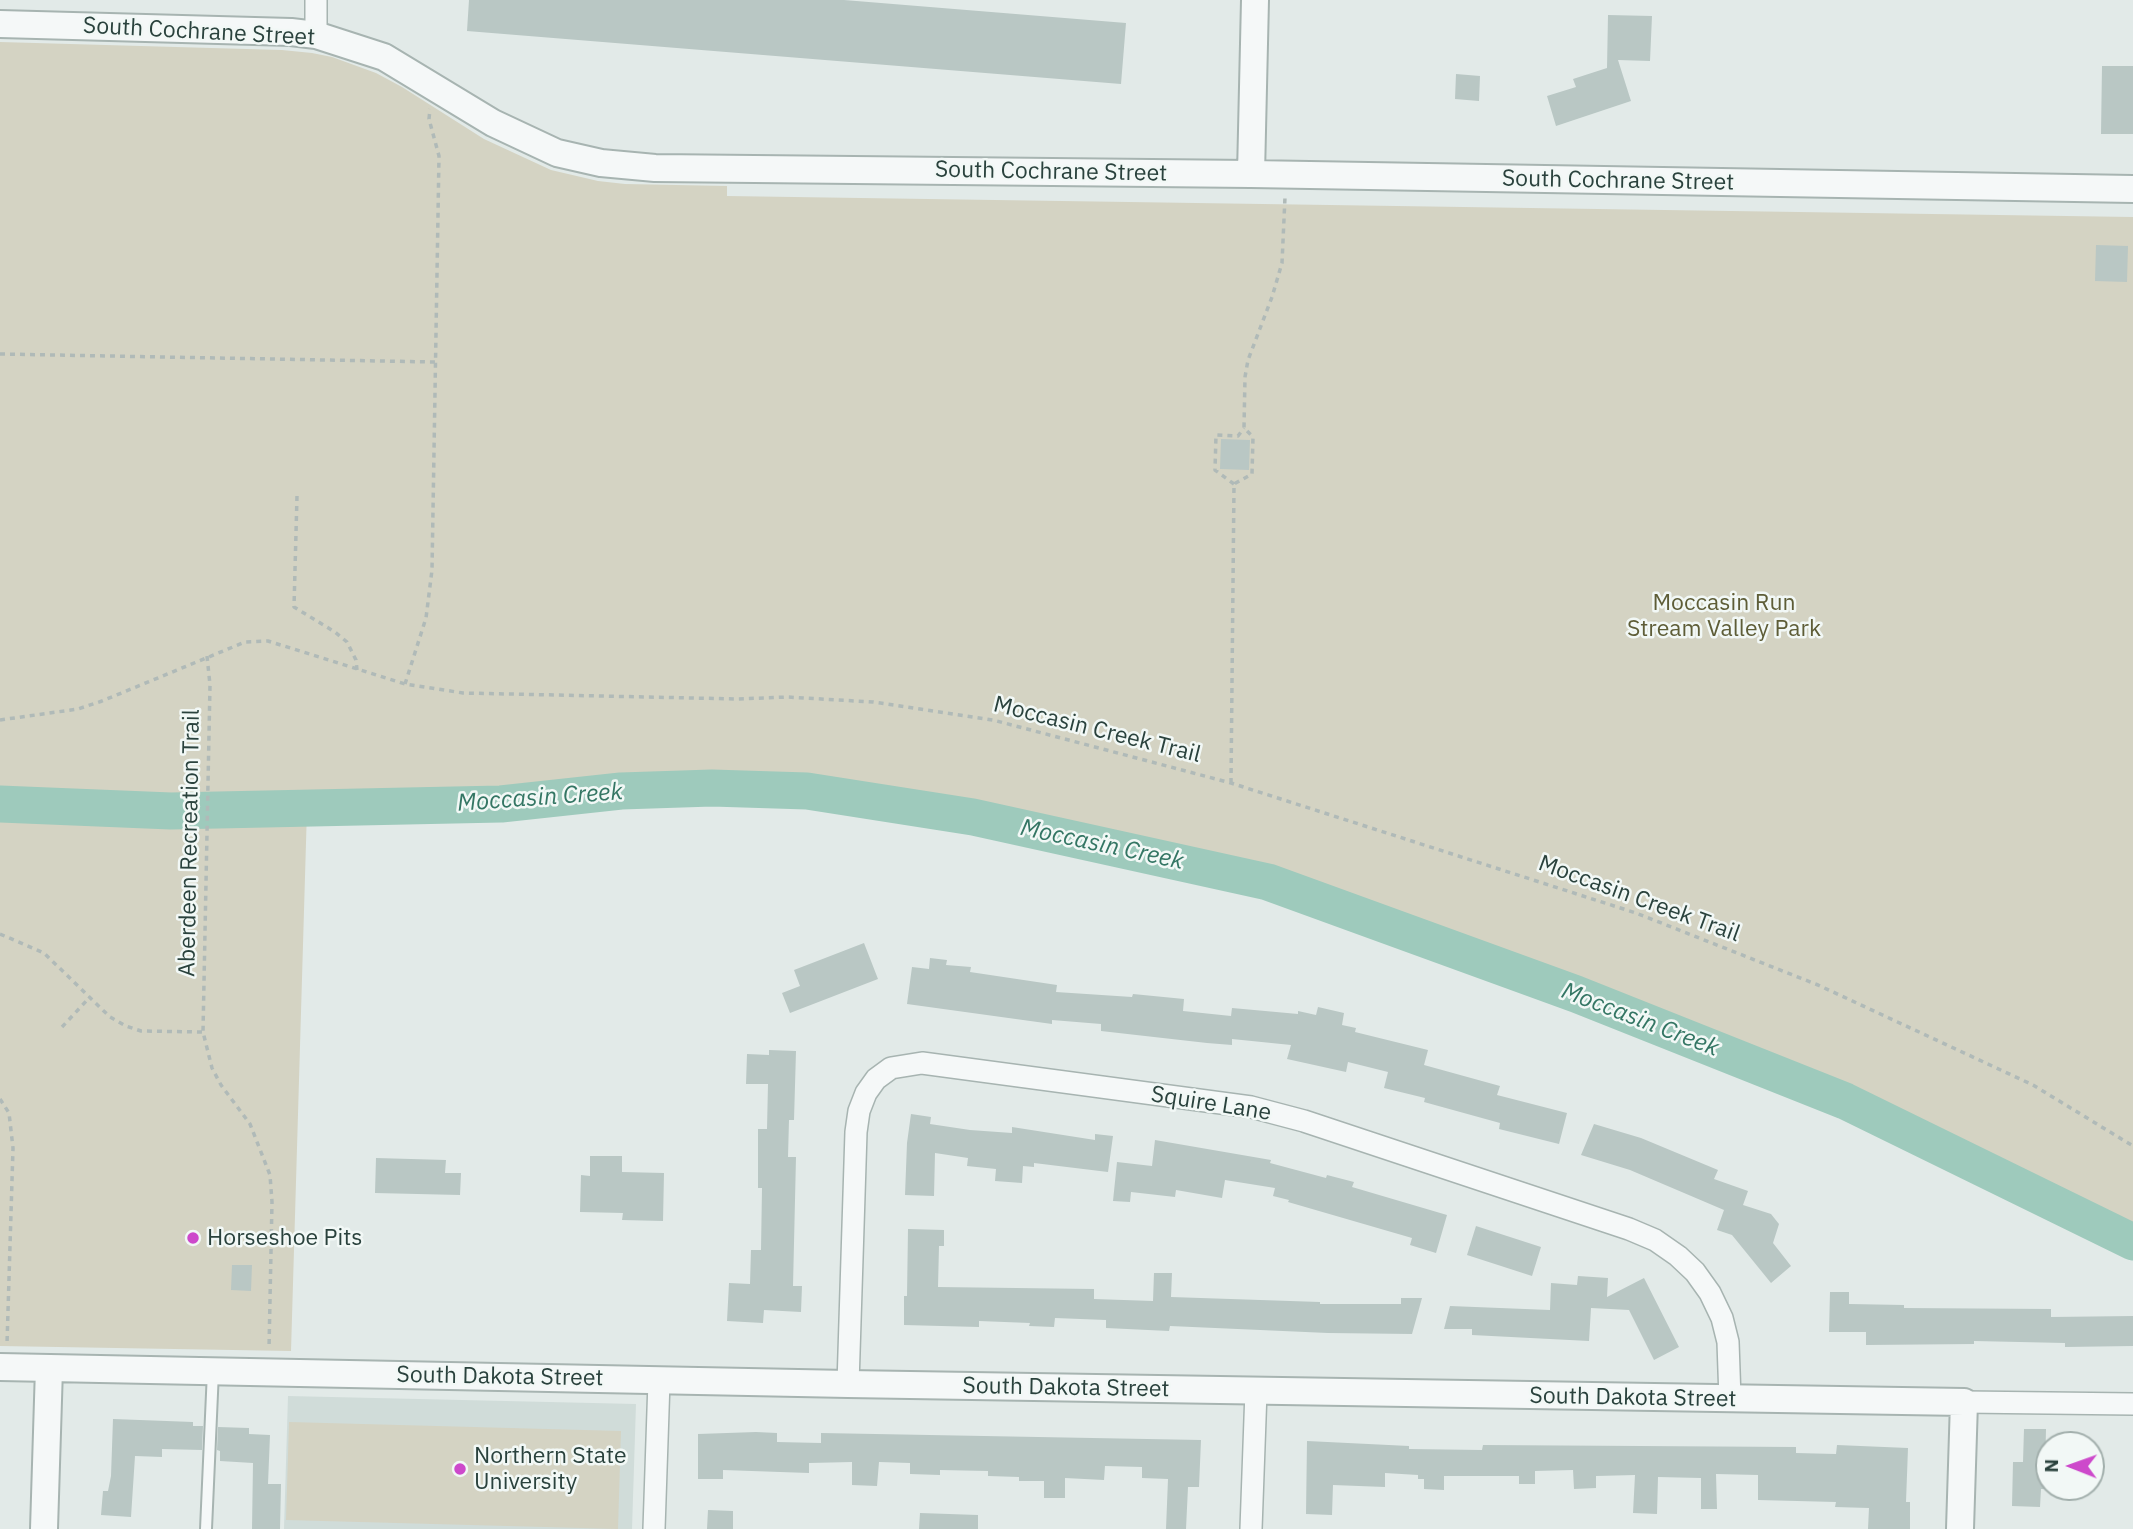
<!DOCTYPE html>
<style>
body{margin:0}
#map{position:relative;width:2133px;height:1529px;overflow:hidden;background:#e2eae8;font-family:"IBM Plex Sans",sans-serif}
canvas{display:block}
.north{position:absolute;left:2035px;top:1431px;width:70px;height:70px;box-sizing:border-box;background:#f2f8f6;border:2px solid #a2afac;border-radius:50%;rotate:271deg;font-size:19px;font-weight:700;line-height:28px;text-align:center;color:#2a423d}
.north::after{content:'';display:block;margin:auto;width:24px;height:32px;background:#cd49cb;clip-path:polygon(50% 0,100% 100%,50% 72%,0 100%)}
</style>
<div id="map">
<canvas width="2133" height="1529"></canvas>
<div class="north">N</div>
</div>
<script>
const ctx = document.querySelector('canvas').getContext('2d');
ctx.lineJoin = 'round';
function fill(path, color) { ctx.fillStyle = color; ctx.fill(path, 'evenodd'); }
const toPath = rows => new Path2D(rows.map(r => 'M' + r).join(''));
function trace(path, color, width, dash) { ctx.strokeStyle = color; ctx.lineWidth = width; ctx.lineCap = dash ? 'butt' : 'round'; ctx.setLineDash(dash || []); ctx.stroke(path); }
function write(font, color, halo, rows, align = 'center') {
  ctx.font = font + ' "IBM Plex Sans",sans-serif'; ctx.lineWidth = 5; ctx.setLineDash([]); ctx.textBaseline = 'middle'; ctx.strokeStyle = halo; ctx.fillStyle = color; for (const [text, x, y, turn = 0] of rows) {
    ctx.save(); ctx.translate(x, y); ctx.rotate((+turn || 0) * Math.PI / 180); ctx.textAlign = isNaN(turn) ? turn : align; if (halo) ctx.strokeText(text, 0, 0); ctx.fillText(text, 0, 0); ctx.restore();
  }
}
const built = toPath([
 [288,1396,636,1404,632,1529,284,1529]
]);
const green = toPath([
 [0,42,282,50,312,53,332,57,376,73,402,87,484,139,551,170,598,181,625,184,727,186,727,196,2133,217,2133,1242,1845,1101,1576,994,1268,882,973,817,807,791,712,788,621,791,501,804,307,809,291,1351,0,1346],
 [289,1422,621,1431,618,1529,286,1520]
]);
const river = toPath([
 [0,804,171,811,501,804,621,791,712,788,807,791,973,817,1268,882,1576,994,1845,1101,2133,1242]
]);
const building = toPath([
 [469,0,844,0,1126,23,1121,84,467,31],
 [1608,15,1652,16,1650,61,1618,60,1631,101,1556,126,1547,96,1576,87,1573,79,1607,68],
 [2102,66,2133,66,2133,134,2101,134],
 [1456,74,1480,76,1479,101,1455,99],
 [2096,245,2128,246,2127,282,2095,281],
 [1221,439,1250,440,1249,470,1220,469],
 [864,943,878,979,790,1013,782,993,800,986,794,970],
 [930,958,947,960,946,965,971,967,970,972,1057,985,1056,992,1132,997,1133,994,1184,999,1183,1011,1231,1016,1232,1008,1298,1014,1298,1011,1316,1015,1318,1007,1344,1013,1342,1025,1356,1028,1355,1032,1428,1050,1424,1065,1500,1086,1497,1095,1567,1113,1559,1144,1499,1129,1500,1123,1424,1102,1425,1098,1384,1088,1388,1072,1348,1062,1346,1072,1287,1059,1291,1045,1232,1039,1232,1045,1207,1043,1101,1031,1101,1024,1052,1020,1052,1024,907,1004,912,967,929,969],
 [769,1050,796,1051,794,1120,789,1120,788,1157,796,1157,793,1286,802,1286,801,1312,764,1310,763,1323,727,1321,729,1283,750,1284,751,1250,761,1250,762,1188,758,1188,758,1129,767,1129,768,1084,746,1084,747,1054,769,1055],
 [911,1114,931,1117,930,1124,970,1130,1012,1133,1012,1127,1095,1140,1095,1134,1113,1136,1108,1172,1034,1163,1034,1167,1023,1166,1022,1183,995,1181,996,1169,967,1166,968,1158,935,1153,934,1196,905,1195,907,1143],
 [1594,1124,1641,1138,1718,1170,1714,1179,1748,1191,1743,1205,1771,1214,1779,1224,1773,1243,1791,1266,1771,1283,1732,1235,1717,1230,1724,1210,1630,1170,1581,1155],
 [1155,1140,1271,1160,1270,1163,1326,1178,1327,1175,1354,1182,1352,1187,1447,1215,1436,1253,1410,1245,1412,1238,1288,1202,1289,1200,1273,1196,1275,1188,1225,1180,1222,1198,1176,1190,1175,1197,1131,1192,1130,1202,1113,1201,1117,1162,1152,1166],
 [590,1156,622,1156,622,1172,664,1173,663,1221,622,1220,623,1213,580,1212,581,1175,590,1176],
 [376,1158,446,1160,445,1173,461,1173,460,1195,375,1193],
 [1476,1226,1541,1247,1532,1276,1467,1255],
 [908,1229,944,1230,944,1246,939,1246,938,1287,1094,1289,1094,1299,1153,1301,1154,1273,1172,1273,1171,1297,1320,1302,1320,1304,1401,1304,1401,1298,1422,1298,1412,1334,1328,1333,1170,1326,1169,1331,1106,1328,1106,1320,1055,1318,1054,1327,1029,1326,1030,1323,979,1321,979,1327,904,1325,904,1296,907,1296],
 [232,1265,252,1265,251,1291,231,1290],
 [1578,1276,1608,1278,1607,1297,1644,1278,1679,1347,1654,1360,1629,1310,1591,1308,1589,1341,1472,1335,1472,1329,1444,1329,1450,1306,1550,1310,1551,1283,1577,1285],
 [1830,1292,1849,1292,1849,1304,1904,1305,1904,1308,2051,1309,2051,1317,2133,1316,2133,1346,2065,1347,2065,1343,1974,1341,1974,1344,1866,1345,1866,1332,1829,1332],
 [113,1419,193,1422,193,1426,203,1426,202,1450,162,1449,162,1457,135,1456,131,1517,101,1515,103,1491,108,1491,111,1476],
 [218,1427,249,1428,249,1434,270,1435,268,1484,281,1484,280,1529,252,1529,253,1463,220,1461,220,1451,217,1450],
 [2024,1429,2046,1429,2045,1472,2049,1472,2049,1489,2041,1489,2040,1507,2012,1506,2013,1462,2023,1462],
 [756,1432,777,1433,777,1442,821,1443,821,1433,1201,1440,1199,1487,1188,1487,1186,1529,1166,1529,1168,1479,1142,1478,1142,1467,1105,1466,1104,1480,1065,1478,1065,1498,1044,1498,1044,1481,1019,1481,1019,1477,988,1476,988,1471,940,1470,940,1475,910,1474,910,1463,879,1462,877,1486,852,1485,852,1462,809,1463,809,1473,723,1470,723,1479,698,1479,698,1434],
 [1307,1441,1409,1446,1409,1449,1482,1450,1483,1445,1796,1447,1796,1453,1836,1454,1837,1445,1908,1448,1906,1502,1910,1502,1910,1529,1868,1529,1869,1508,1835,1507,1836,1502,1758,1500,1758,1475,1716,1474,1717,1509,1701,1509,1701,1478,1658,1477,1657,1514,1633,1513,1635,1475,1596,1476,1596,1488,1574,1489,1573,1470,1535,1471,1535,1484,1519,1484,1519,1476,1444,1476,1444,1490,1424,1489,1424,1479,1418,1479,1418,1475,1385,1473,1385,1487,1333,1485,1332,1515,1306,1514],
 [708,1510,733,1511,733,1529,707,1529],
 [920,1513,978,1515,978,1529,919,1529]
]);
const path = toPath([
 [0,354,435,362],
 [1234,484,1215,470,1216,435,1238,436,1244,428],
 [297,496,294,607,335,632,347,642,356,660,357,670],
 [207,656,210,685,203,1032,212,1068,221,1085,250,1124,270,1175,272,1202,269,1349],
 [405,684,426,618,432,570,439,156,429,119,430,109],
 [0,720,78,709,102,701,245,642,268,641,405,684,463,693,738,699,787,697,873,702,993,720,1231,783,1636,913,1818,985,2033,1085,2133,1146],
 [1231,783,1234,484,1252,474,1253,437,1244,428,1245,377,1248,360,1272,297,1282,263,1285,197],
 [0,934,44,953,110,1017,126,1026,141,1031,203,1032],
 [62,1027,90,997],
 [0,1099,9,1113,13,1148,7,1344]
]);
const service = toPath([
 [206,1529,213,1371]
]);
const minor = toPath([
 [316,35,316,0],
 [848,1384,856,1132,859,1111,866,1093,876,1079,891,1068,922,1063,1251,1107,1304,1121,1629,1229,1655,1240,1678,1256,1695,1272,1710,1293,1722,1318,1728,1342,1730,1399],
 [1964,1402,2133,1404],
 [654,1529,659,1381],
 [1251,1529,1256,1391]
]);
const tertiary = toPath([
 [0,24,291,32,316,35,384,57,493,123,557,153,601,163,655,168,1251,174,2133,189],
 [1251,174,1255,0],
 [0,1367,848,1384,1964,1402,1960,1529],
 [44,1529,49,1368]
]);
const markers = [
 [193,1238,7,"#cd49cb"],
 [460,1469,7,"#cd49cb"]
];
const streetNames = [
 ["South Cochrane Street",199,32,3],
 ["South Cochrane Street",1051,172,1],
 ["South Cochrane Street",1618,181,1],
 ["Moccasin Creek Trail",1097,730,14],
 ["Aberdeen Recreation Trail",190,843,-89],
 ["Moccasin Creek Trail",1639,899,20],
 ["Squire Lane",1211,1104,9],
 ["South Dakota Street",500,1377,1],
 ["South Dakota Street",1066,1388,1],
 ["South Dakota Street",1633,1398,1]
];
const parkNames = [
 ["Moccasin Run",1724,603],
 ["Stream Valley Park",1724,629]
];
const poiNames = [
 ["Horseshoe Pits",207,1238],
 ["Northern State",474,1456],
 ["University",474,1482]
];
const waterNames = [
 ["Moccasin Creek",540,798,-4],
 ["Moccasin Creek",1102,845,12],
 ["Moccasin Creek",1640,1020,21]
];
fill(built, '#d0dcd9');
fill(green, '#d4d3c3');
trace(river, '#9ecabc', 37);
fill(building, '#b9c7c4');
trace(service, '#a7b4b1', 14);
trace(minor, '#a7b4b1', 24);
trace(tertiary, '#a7b4b1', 30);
trace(path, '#b0bab8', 3.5, [5, 5]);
trace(service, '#f5f8f8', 10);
trace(minor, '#f5f8f8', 21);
trace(tertiary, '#f5f8f8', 26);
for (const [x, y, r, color] of markers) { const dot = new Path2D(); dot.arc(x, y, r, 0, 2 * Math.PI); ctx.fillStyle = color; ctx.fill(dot); trace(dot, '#f2f8f6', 2.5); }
write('23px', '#2a423d', '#f2f8f6', streetNames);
write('23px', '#5e5d37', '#f2f8f6', parkNames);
write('23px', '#2a423d', '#f2f8f6', poiNames, 'left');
write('italic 24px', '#347664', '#f2f8f6', waterNames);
</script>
